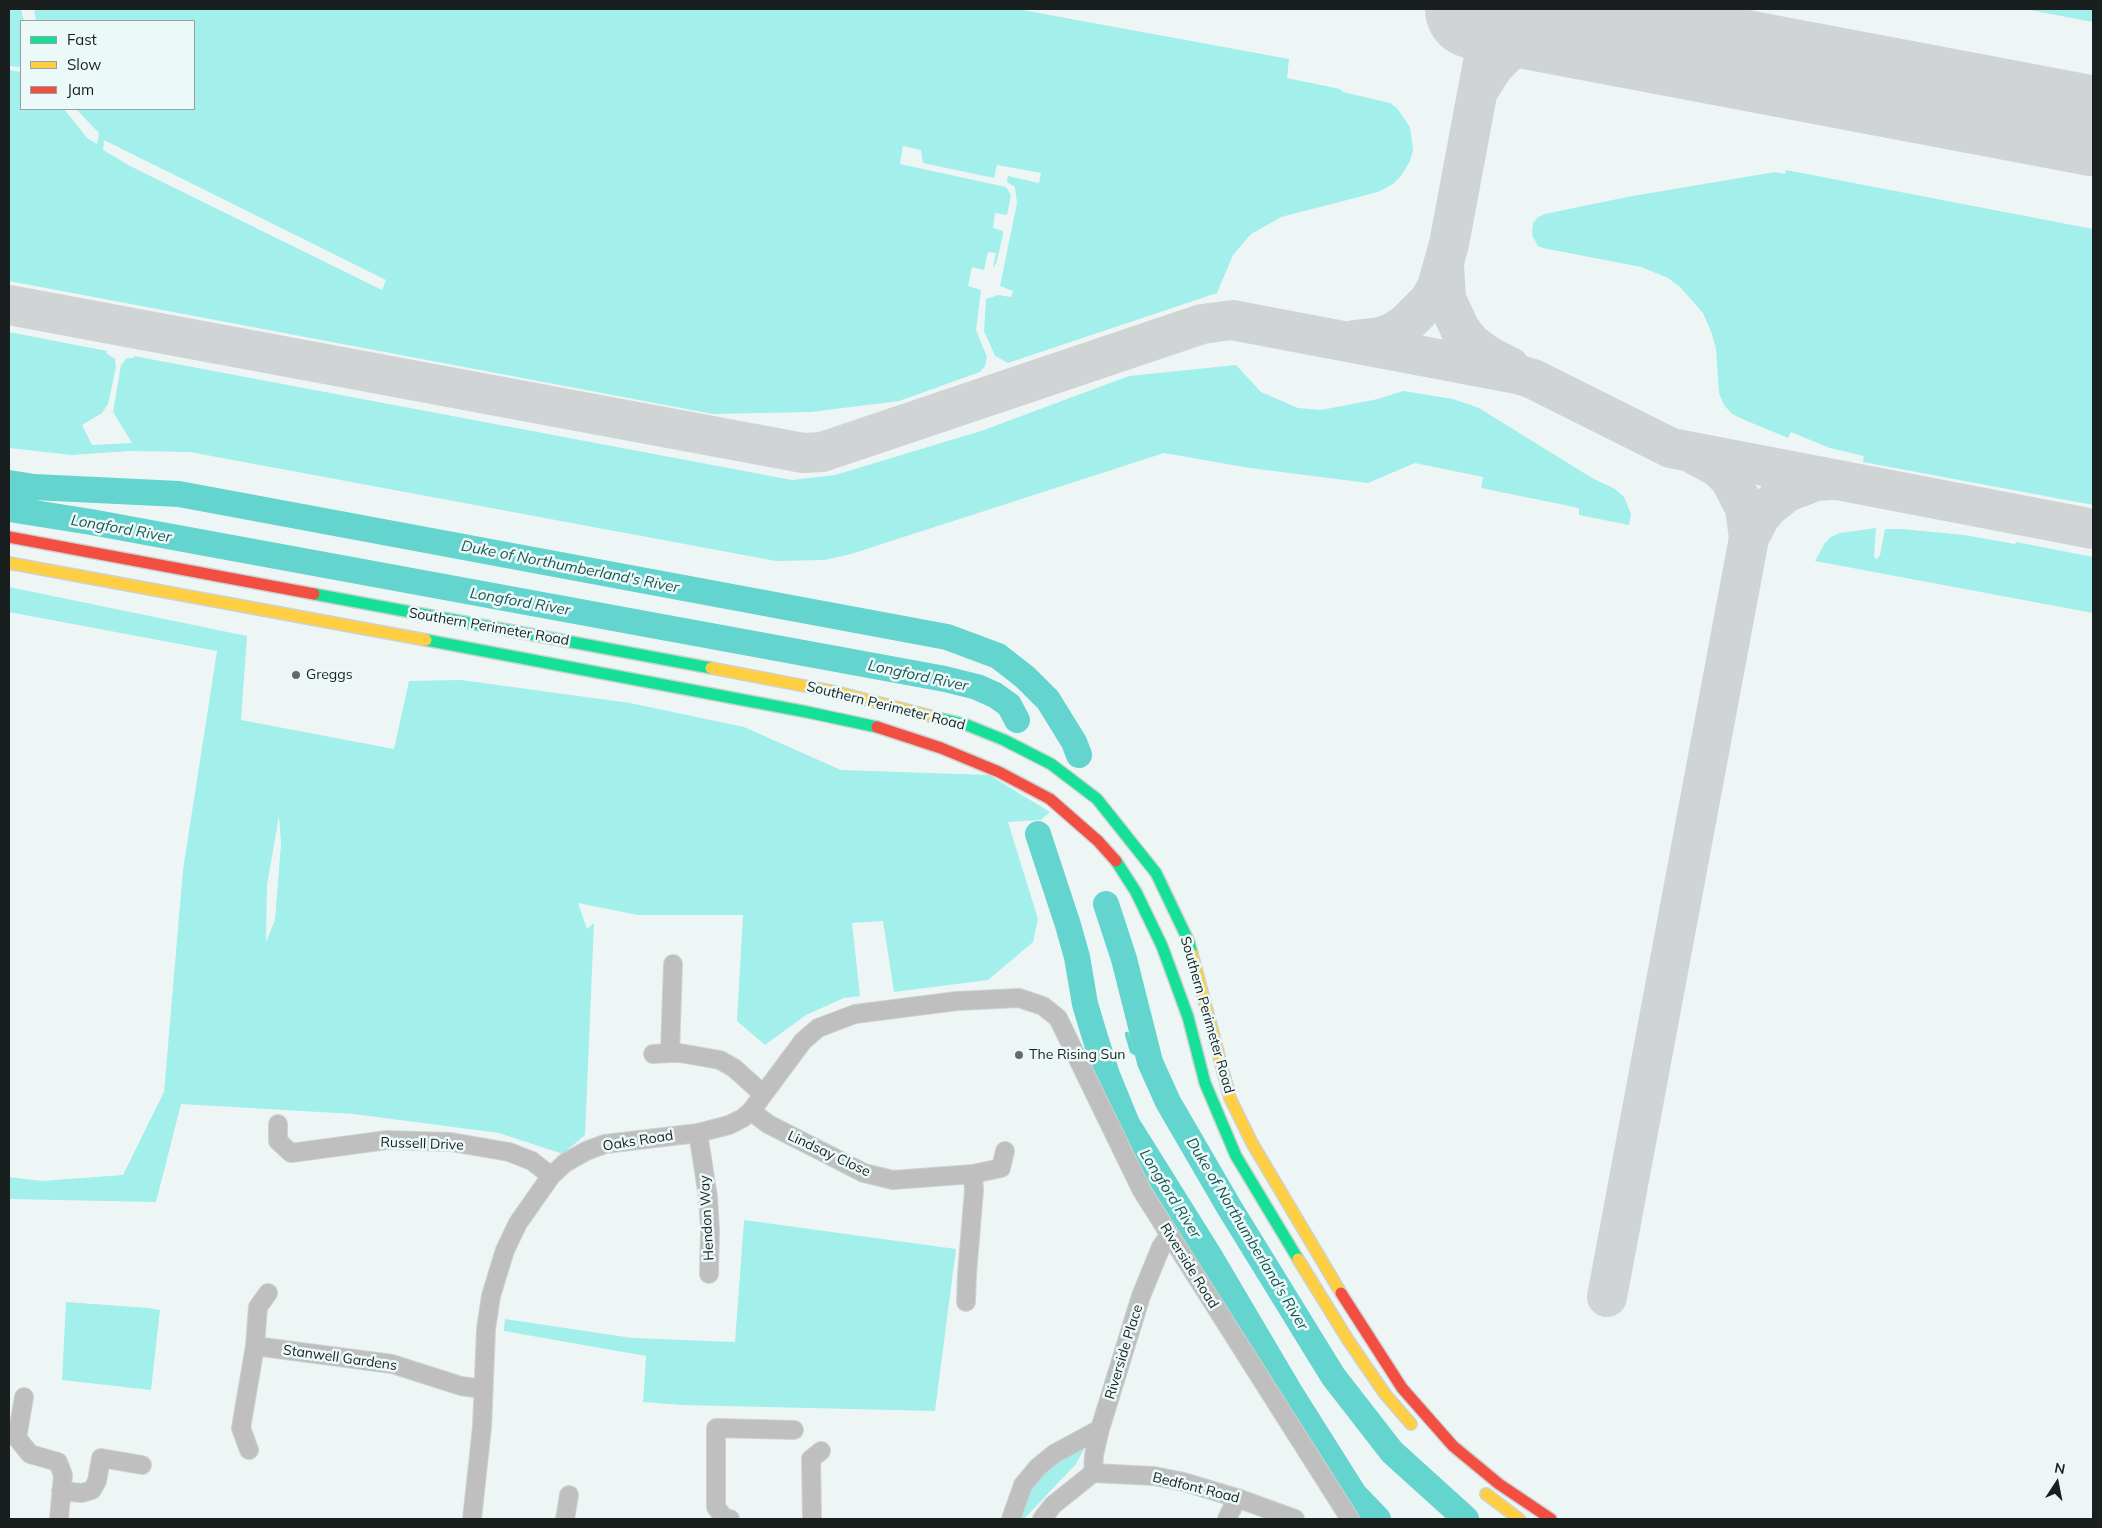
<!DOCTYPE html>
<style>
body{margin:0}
#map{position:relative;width:2102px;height:1528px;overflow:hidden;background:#eef6f5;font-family:Mulish,sans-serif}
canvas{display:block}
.frame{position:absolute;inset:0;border:10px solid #191e1e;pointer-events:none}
.legend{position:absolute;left:20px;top:20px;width:175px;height:90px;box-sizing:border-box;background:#ebf9f8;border:1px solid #97a1a1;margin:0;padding:6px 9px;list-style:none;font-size:15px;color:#191e1e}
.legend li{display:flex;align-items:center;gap:10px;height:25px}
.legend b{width:25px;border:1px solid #97a1a1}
.north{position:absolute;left:2032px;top:1458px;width:50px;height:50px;-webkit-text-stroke:4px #ebf9f8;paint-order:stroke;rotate:11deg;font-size:14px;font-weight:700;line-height:20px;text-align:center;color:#191e1e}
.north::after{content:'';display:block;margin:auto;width:18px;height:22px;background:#191e1e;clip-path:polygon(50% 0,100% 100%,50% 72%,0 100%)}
</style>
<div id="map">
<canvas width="2102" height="1528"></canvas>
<div class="frame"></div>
<ul class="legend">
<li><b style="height:6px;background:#16e098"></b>Fast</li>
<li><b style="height:6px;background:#ffcf43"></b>Slow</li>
<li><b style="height:6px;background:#f24e42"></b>Jam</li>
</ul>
<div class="north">N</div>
</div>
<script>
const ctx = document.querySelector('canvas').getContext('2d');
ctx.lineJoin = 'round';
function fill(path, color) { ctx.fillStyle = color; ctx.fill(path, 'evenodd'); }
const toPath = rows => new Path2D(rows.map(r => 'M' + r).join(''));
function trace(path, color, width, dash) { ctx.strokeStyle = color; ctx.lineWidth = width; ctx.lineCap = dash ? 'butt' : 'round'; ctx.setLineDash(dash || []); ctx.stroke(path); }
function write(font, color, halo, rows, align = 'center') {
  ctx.font = font + ' Mulish,sans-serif'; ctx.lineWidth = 5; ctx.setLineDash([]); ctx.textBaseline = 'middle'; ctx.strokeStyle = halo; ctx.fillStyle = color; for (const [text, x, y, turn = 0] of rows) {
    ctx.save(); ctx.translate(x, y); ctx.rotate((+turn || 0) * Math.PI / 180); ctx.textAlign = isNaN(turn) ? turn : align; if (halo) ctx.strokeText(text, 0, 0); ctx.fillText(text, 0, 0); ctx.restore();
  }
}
const green = toPath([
 [9,9,21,9,24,21,21,21,21,67,9,66],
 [34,9,1017,9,1289,59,1287,78,1340,89,1343,92,1390,103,1397,108,1410,127,1413,150,1410,161,1401,176,1393,184,1378,192,1281,217,1251,234,1233,255,1217,293,1008,363,995,356,984,331,986,299,998,295,1011,297,1013,291,1000,286,1017,203,1015,187,1007,182,1008,176,1039,183,1041,173,997,165,994,178,923,163,921,150,903,146,900,164,1006,187,1011,195,1007,215,995,213,993,228,1003,231,1003,235,996,264,993,268,996,253,988,252,984,270,972,267,968,286,981,290,976,330,987,357,985,366,980,372,899,401,811,412,713,414,9,281,9,70,21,72,21,109,64,109,87,138,97,144,99,133,76,109,194,109,194,21,36,21],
 [104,140,386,280,382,290,130,166,103,150],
 [2024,9,2093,9,2093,22],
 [1786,170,2093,229,2093,505,1863,462,1864,456,1830,448,1791,432,1788,438,1747,421,1732,414,1724,405,1719,393,1716,349,1712,334,1703,313,1680,287,1668,278,1641,267,1543,248,1538,246,1532,235,1533,223,1538,217,1545,214,1627,197,1775,172,1785,174],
 [9,332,107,351,106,353,115,359,116,367,108,404,102,413,82,425,92,445,132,443,113,412,121,365,127,358,133,358,134,356,792,480,835,475,981,431,1129,376,1236,365,1261,392,1298,408,1321,410,1378,399,1403,391,1453,399,1479,408,1592,478,1615,489,1624,497,1631,514,1629,525,1579,515,1579,508,1481,488,1483,477,1415,463,1368,483,1250,468,1164,453,851,554,825,560,776,561,190,452,128,451,72,455,9,448],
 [1876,528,1874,557,1877,559,1880,555,1885,529,1902,529,1964,535,2015,544,2016,542,2093,557,2093,613,1815,561,1825,543,1831,537,1840,533],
 [9,587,247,636,241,720,394,749,409,681,461,680,630,703,744,727,841,770,989,775,1050,812,1041,820,1008,822,1038,919,1033,942,988,980,894,992,883,921,852,923,860,996,844,998,806,1015,765,1045,737,1021,743,915,638,915,578,903,587,929,594,923,585,1135,563,1154,499,1133,354,1114,181,1104,156,1202,9,1199,9,1177,42,1181,123,1175,164,1092,183,870,217,651,9,612],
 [279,816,281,844,275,920,266,942,267,885],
 [744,1220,956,1249,935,1411,683,1405,643,1402,646,1356,504,1331,505,1319,632,1338,735,1342],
 [66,1302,148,1308,160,1310,151,1390,62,1380],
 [1082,1446,1085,1447,1076,1464,1024,1519,1016,1519,1031,1485,1048,1468]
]);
const stream = toPath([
 [1127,1034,1132,1051,1150,1062]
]);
const river = toPath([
 [9,483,34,487,179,494,947,637,998,656,1025,677,1048,700,1074,742,1079,755],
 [9,509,91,522,945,679,977,687,995,695,1009,705,1017,720],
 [1038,834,1068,925,1077,957,1085,1004,1094,1034,1107,1075,1127,1124,1212,1260,1291,1394,1354,1494,1378,1519],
 [1106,904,1124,959,1150,1062,1168,1102,1229,1207,1333,1376,1392,1452,1466,1519]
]);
const taxiway = toPath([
 [1480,88,1494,66,1509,51,1527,40,1552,31,1574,29,1659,45,1660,44],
 [1444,265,1446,299,1460,329,1471,343,1490,357,1510,367],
 [9,305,803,453,822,452,840,446,1202,324,1232,320,1517,374,1533,379,1671,448,2093,529],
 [1354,340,1380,337,1394,332,1406,324,1429,301,1437,287,1449,244,1493,9],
 [1695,455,1718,467,1730,479,1745,508,1749,538],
 [1607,1297,1749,538,1760,517,1768,507,1787,492,1816,481,1831,480]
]);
const runway = toPath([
 [1475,9,2093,126]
]);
const street = toPath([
 [673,964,670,1053,680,1053,720,1060,734,1068,763,1094],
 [653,1054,670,1053],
 [751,1111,768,1124,864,1173,893,1180,973,1174,974,1190,967,1274,966,1302],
 [278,1124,278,1141,291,1153,387,1140,451,1142,509,1152,532,1161,551,1176],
 [698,1133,708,1197,710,1230,709,1274],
 [973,1174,1001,1168,1005,1151],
 [255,1346,392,1364,461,1386,483,1389],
 [24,1397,17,1438,30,1454,58,1462,63,1475,59,1519],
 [249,1450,241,1428,255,1346,258,1307,268,1293],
 [1093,1473,1094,1455,1100,1429,1141,1296,1161,1247,1169,1235],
 [1093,1473,1154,1476,1184,1482,1237,1498,1295,1519],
 [61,1491,82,1493,92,1490,97,1481,101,1458,142,1465],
 [472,1519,482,1427,486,1329,491,1296,505,1250,518,1223,551,1176,565,1163,586,1151,605,1144,698,1133,729,1125,743,1118,751,1111,803,1041,818,1028,855,1014,957,1001,1019,998,1043,1006,1058,1018,1142,1191,1350,1519],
 [565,1519,569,1495],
 [730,1519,724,1518,716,1507,716,1428,794,1430],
 [812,1519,811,1459,821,1451],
 [1011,1519,1023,1485,1038,1467,1054,1454,1100,1429],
 [1042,1519,1053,1505,1093,1473],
 [1227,1519,1237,1498]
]);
const fast = toPath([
 [314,594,711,668],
 [426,640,807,712,877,727],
 [934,717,967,725,1004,740,1051,764,1097,799,1156,873,1189,942,1192,954],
 [1116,861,1136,892,1162,946,1188,1017,1205,1083,1236,1156,1298,1259]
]);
const slow = toPath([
 [9,563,426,640],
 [711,668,836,692,934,717],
 [1192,954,1230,1098,1252,1143,1341,1293],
 [1298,1259,1348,1340,1385,1394,1411,1424],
 [1486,1494,1519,1519]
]);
const jam = toPath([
 [9,537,314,594],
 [877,727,941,748,999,772,1050,799,1098,841,1116,861],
 [1341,1293,1402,1388,1453,1446,1499,1484,1551,1519]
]);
const markers = [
 [296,675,5,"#646a69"],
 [1019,1055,5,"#646a69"]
];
const streetNames = [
 ["Southern Perimeter Road",489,627,10],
 ["Southern Perimeter Road",886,706,14],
 ["Southern Perimeter Road",1207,1015,74],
 ["Oaks Road",638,1141,-9],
 ["Russell Drive",422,1144,2],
 ["Lindsay Close",829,1154,25],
 ["Hendon Way",707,1218,-93],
 ["Riverside Road",1189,1266,58],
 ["Riverside Place",1124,1352,-73],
 ["Stanwell Gardens",340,1358,8],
 ["Bedfont Road",1196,1488,14]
];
const poiNames = [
 ["Greggs",306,675],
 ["The Rising Sun",1029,1055]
];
const waterNames = [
 ["Longford River",121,529,10],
 ["Duke of Northumberland's River",570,567,11],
 ["Longford River",520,602,10],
 ["Longford River",918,676,12],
 ["Longford River",1170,1194,58],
 ["Duke of Northumberland's River",1247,1234,59]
];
fill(green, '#a2efeb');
trace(stream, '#64d4cf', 4.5);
trace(river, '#64d4cf', 26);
trace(taxiway, '#d0d4d4', 40);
trace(runway, '#d0d4d4', 100);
trace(street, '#cdd3d2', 20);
trace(fast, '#cdd3d2', 14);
trace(slow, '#cdd3d2', 14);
trace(jam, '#cdd3d2', 14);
trace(street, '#bebfbe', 18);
trace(fast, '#16e098', 11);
trace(slow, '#ffcf43', 11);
trace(jam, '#f24e42', 11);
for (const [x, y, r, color] of markers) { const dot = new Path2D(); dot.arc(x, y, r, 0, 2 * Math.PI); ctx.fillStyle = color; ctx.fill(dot); trace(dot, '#ebf9f8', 2); }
write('14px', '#191e1e', '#ebf9f8', streetNames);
write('14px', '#191e1e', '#ebf9f8', poiNames, 'left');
write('italic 15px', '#185552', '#ebf9f8', waterNames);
</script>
